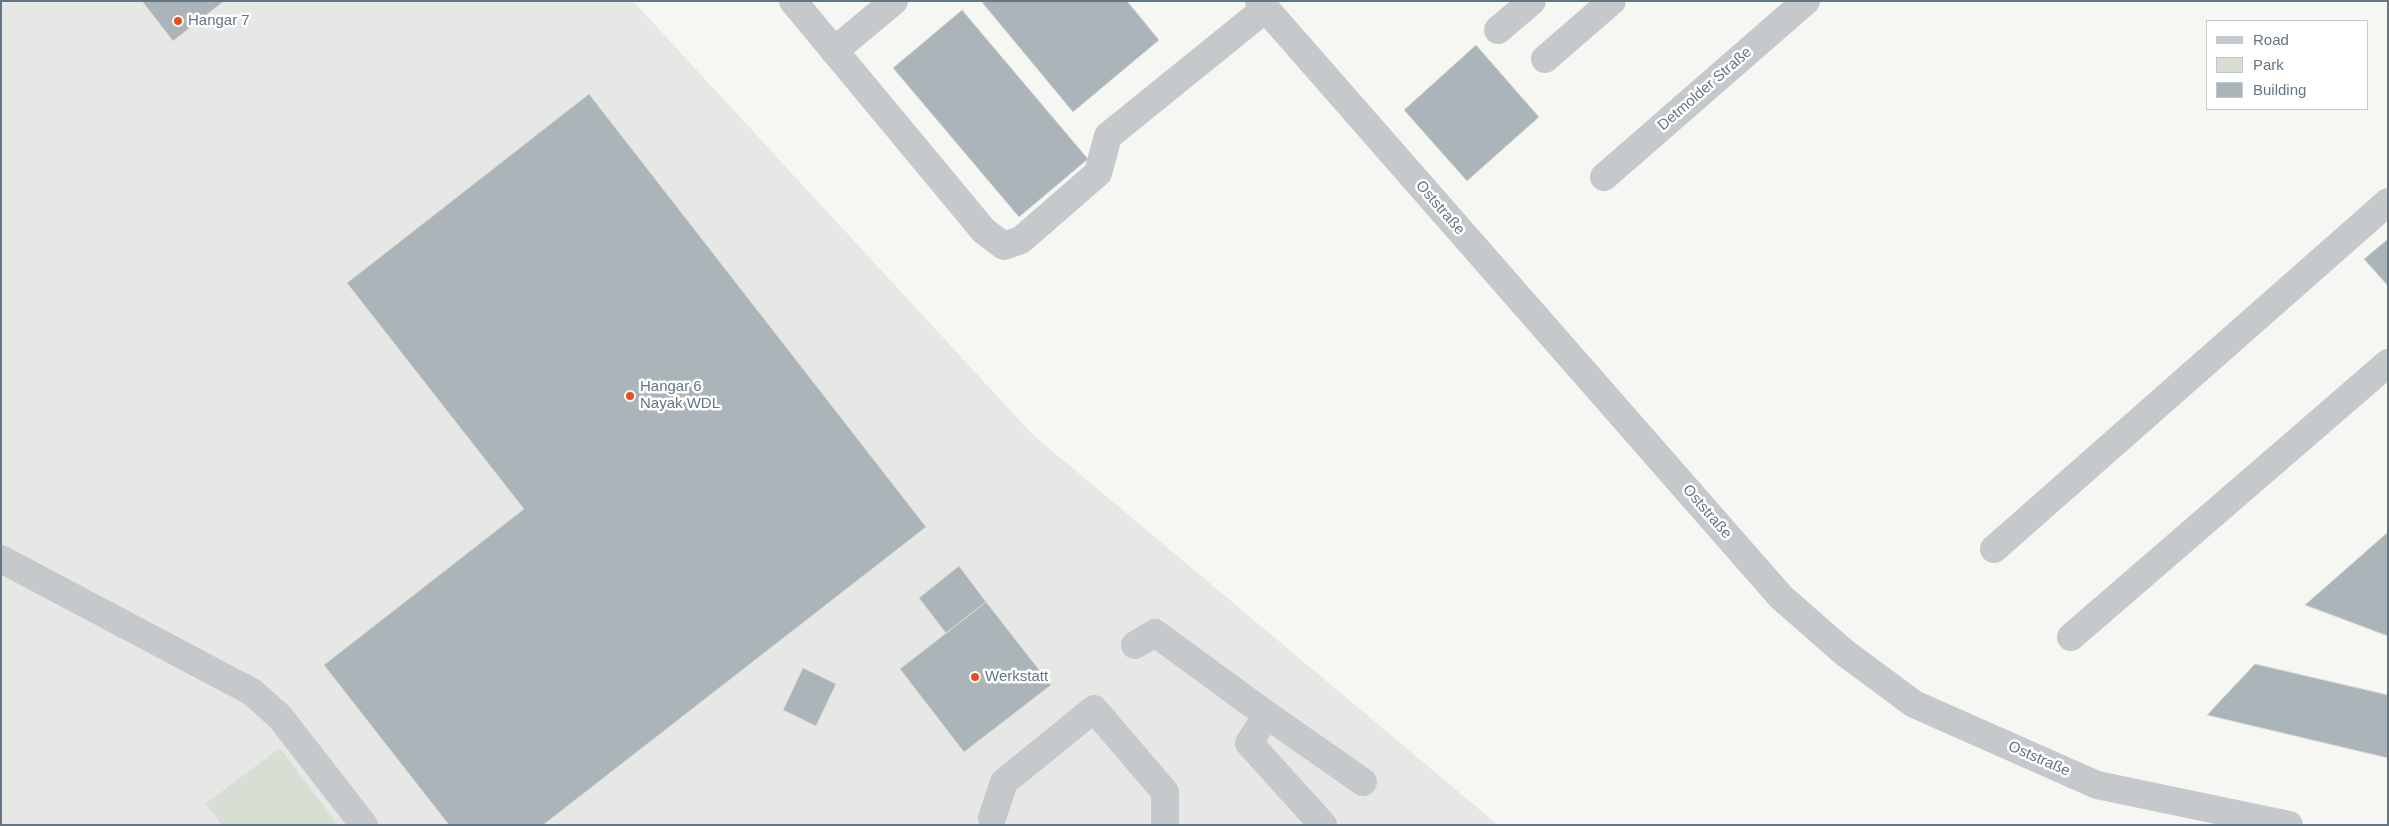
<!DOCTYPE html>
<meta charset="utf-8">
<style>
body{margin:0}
#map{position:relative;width:2389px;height:826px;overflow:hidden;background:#f6f6f2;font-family:Helvetica,sans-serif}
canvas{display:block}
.frame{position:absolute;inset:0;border:2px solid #637685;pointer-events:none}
.legend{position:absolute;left:2206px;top:20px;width:162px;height:90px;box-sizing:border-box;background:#fff;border:1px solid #c1c8ce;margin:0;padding:6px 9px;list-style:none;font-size:15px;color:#637685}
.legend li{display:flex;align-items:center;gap:10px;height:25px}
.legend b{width:25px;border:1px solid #c1c8ce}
</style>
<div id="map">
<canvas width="2389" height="826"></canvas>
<div class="frame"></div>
<ul class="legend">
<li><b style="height:6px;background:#c5c9cc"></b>Road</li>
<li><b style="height:14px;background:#d7ded3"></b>Park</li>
<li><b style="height:14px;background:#abb4b9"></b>Building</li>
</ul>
</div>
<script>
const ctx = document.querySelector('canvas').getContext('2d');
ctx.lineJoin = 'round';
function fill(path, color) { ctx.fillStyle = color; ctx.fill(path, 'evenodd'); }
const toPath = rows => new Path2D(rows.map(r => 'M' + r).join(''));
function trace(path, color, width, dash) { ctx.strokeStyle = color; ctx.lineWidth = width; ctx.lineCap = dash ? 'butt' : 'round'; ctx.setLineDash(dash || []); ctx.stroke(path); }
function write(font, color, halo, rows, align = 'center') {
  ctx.font = font + ' Helvetica,sans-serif'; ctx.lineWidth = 5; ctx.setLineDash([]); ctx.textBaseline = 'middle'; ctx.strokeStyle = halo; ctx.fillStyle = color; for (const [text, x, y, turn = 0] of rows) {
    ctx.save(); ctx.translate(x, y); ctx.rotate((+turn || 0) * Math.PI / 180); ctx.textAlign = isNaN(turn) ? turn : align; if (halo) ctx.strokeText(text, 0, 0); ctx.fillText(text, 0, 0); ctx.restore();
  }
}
const built = toPath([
 [1,1,633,1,1032,434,1498,825,1,825]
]);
const green = toPath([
 [280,748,338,825,222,825,205,804]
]);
const building = toPath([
 [142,1,224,1,173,41,142,1],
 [981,1,1127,1,1159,40,1073,112,981,1],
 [962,10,1088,159,1019,217,893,68,962,10],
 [1476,45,1539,117,1467,181,1404,110,1476,45],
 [589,94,926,527,543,825,449,825,324,665,524,509,347,283,589,94],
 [2388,239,2388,286,2364,259,2388,239],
 [2388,532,2388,636,2305,605,2388,532],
 [959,566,986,602,946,633,919,598,959,566],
 [986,602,1051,685,964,752,900,669,986,602],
 [2255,664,2388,695,2388,758,2207,715,2255,664],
 [803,668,836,684,816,726,783,710,803,668]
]);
const minor = toPath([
 [793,1,984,231,1004,246,1021,240,1098,173,1108,136,1265,9],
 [1259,1,1781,597,1845,653,1914,704,2097,785,2289,825],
 [1498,30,1532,1],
 [834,51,894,1],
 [1545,59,1612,1],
 [1604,177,1806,1],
 [1994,549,2388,202],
 [1,559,252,692,280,717,364,825],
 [2071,637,2388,363],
 [1135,645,1155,633,1267,715,1249,743,1323,825],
 [1267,715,1363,782],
 [992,818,1004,782,1094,709,1165,792,1165,825]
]);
const markers = [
 [178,21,5,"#eb4e1d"],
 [630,396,5,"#eb4e1d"],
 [975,677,5,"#eb4e1d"]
];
const poiNames = [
 ["Hangar 7",188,21],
 ["Hangar 6",640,387],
 ["Nayak WDL",640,404],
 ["Werkstatt",985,677]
];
const streetNames = [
 ["Detmolder Straße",1705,89,-41],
 ["Oststraße",1440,208,49],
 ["Oststraße",1707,512,49],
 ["Oststraße",2039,759,24]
];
fill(built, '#e7e8e6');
fill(green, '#d7ded3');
fill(building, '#abb4b9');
trace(building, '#d7d7d5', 1);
trace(minor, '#c5c9cc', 28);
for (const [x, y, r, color] of markers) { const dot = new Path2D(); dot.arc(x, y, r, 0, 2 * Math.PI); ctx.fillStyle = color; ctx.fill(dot); trace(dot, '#fff', 2); }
write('15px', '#637685', '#fff', poiNames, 'left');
write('15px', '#637685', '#fff', streetNames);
</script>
